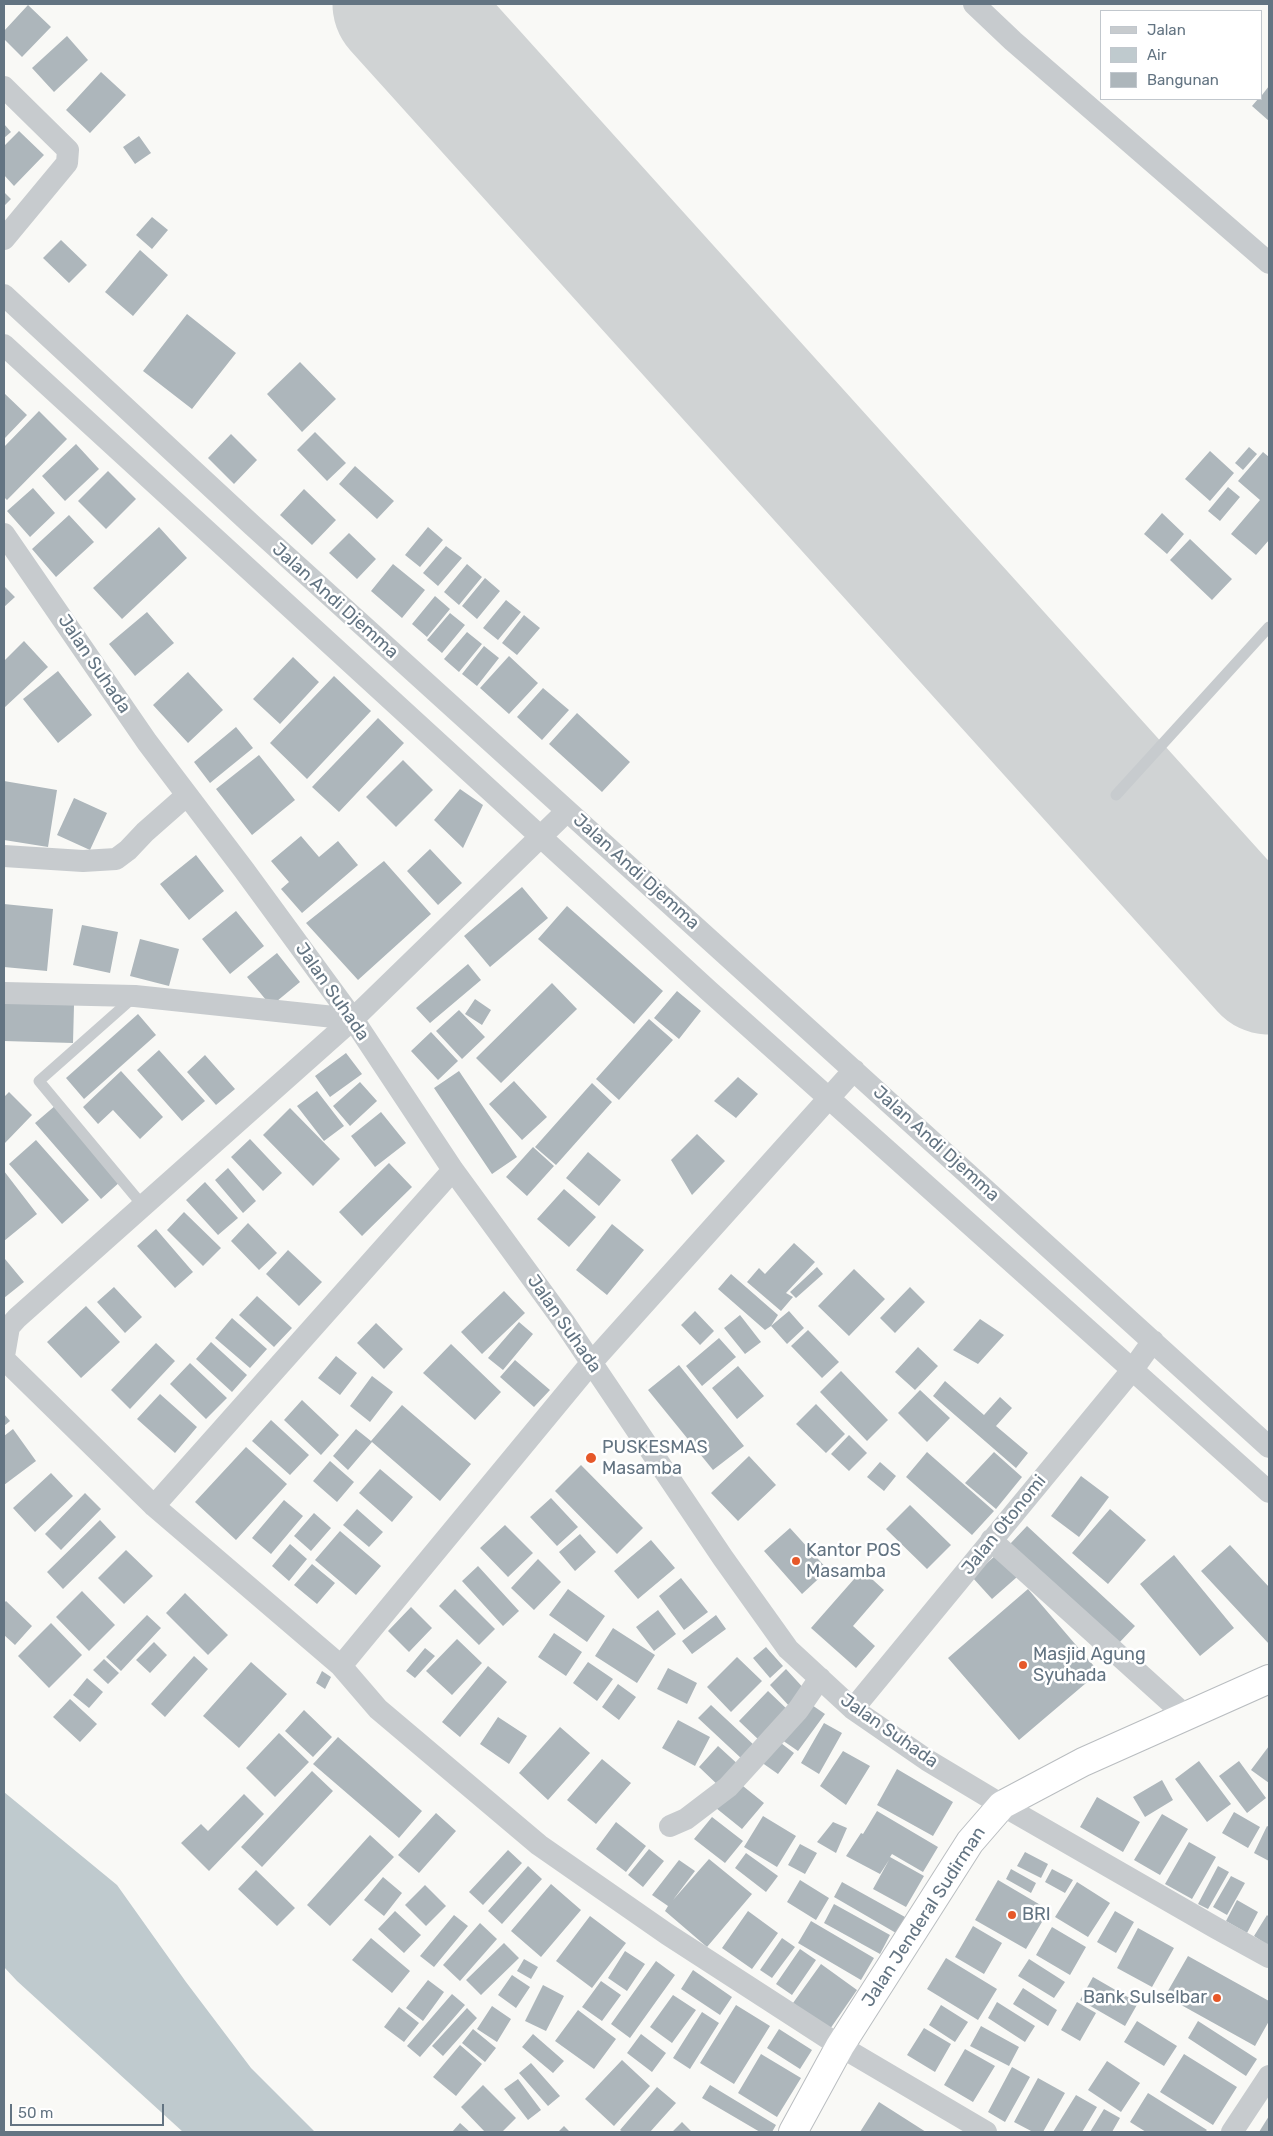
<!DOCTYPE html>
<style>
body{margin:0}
#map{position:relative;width:1273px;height:2136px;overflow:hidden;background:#f9f9f6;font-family:Rubik,sans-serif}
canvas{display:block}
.frame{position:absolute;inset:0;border:5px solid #637482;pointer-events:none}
.legend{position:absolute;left:1100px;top:10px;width:162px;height:90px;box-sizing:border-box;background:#fff;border:1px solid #c1c7cd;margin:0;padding:6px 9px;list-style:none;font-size:15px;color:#637482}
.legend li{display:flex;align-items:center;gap:10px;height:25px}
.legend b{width:25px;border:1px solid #c1c7cd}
.scale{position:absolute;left:10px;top:2104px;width:154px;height:22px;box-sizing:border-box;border:2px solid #637482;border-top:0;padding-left:6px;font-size:15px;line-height:18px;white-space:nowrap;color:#637482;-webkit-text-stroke:4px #fff;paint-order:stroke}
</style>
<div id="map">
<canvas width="1273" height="2136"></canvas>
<div class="frame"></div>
<ul class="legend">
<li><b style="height:6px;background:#c7cbce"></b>Jalan</li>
<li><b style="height:14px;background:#bfcace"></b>Air</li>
<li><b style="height:14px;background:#adb6bb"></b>Bangunan</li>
</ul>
<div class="scale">50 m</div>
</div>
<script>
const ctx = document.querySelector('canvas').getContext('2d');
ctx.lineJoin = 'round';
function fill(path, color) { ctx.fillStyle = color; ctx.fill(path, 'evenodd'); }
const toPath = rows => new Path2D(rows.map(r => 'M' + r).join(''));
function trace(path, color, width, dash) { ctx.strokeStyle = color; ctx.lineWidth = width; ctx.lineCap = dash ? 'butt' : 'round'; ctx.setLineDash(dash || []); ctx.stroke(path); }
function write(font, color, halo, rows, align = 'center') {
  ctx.font = font + ' Rubik,sans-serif'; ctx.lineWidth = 5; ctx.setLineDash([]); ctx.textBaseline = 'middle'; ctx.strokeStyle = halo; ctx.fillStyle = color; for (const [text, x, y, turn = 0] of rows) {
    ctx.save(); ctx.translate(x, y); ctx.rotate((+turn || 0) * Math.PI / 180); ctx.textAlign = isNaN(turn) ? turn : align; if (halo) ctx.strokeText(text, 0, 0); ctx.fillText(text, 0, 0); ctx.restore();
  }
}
const water = toPath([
 [4,1792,117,1885,186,1982,251,2068,315,2132,183,2132,17,1981,4,1967]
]);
const runway = toPath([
 [402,4,1269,965]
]);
const building = toPath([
 [28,5,51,27,22,57,4,39,4,31],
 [67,36,88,60,54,92,32,68],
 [101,72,126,95,90,133,66,110],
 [1269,86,1269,121,1252,106,1258,99,1262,99,1262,95],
 [4,124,11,132,4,138],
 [19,131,44,155,14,186,4,175,4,146],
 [139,136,151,153,135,164,123,147],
 [4,192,11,199,4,206],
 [152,217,168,230,152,249,136,235],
 [61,240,87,265,69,283,43,258],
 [140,250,168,275,133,316,105,292],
 [187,314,236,353,192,409,143,371],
 [300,362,336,399,302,432,267,394],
 [4,393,27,415,4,439],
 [39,411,67,439,7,500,4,497,4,447],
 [315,432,346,463,327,481,297,450],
 [231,434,257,460,234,484,208,458],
 [76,444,99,469,65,501,42,476],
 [1249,447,1257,454,1243,470,1235,463],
 [1210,451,1234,473,1210,501,1185,479],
 [1263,452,1269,457,1269,540,1256,555,1231,534,1260,500,1238,481],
 [355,466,394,501,377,519,339,484],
 [108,471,136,499,106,529,78,501],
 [1228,487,1240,497,1220,521,1208,511],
 [33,488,55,513,30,537,7,511],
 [304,489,336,520,312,545,280,515],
 [1162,513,1184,534,1167,554,1144,534],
 [69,515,94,542,56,577,32,549],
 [159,527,187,558,122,619,93,588],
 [428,527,443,540,420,567,405,555],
 [349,533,376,559,357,579,329,553],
 [1190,539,1232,579,1212,600,1170,560],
 [446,546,462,558,438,586,423,573],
 [393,564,425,590,402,618,371,591],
 [467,564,482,577,459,605,444,592],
 [485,578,500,591,477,619,462,606],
 [4,586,15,597,4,607],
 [435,596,450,609,427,637,412,624],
 [506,600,521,612,498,640,483,628],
 [147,612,174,643,135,676,109,644],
 [450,613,465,625,442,653,427,640],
 [524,615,540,628,517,655,502,643],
 [467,632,482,644,459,672,444,659],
 [24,641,48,667,4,708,4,661],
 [484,646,499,658,477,686,462,674],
 [509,656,538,683,509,714,480,688],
 [293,657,319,682,280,724,253,699],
 [58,671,92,715,58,743,23,699],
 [188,672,223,710,188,743,153,705],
 [334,676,371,711,307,779,270,743],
 [543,688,569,710,542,740,517,717],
 [577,713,630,762,602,792,549,744],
 [378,718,404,743,339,812,312,787],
 [236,727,253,748,210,783,194,762],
 [259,755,295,800,252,835,216,789],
 [403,760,433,790,396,827,366,797],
 [4,781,57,790,48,847,4,840],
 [460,789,483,805,463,848,434,820],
 [74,798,107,813,90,850,57,835],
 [301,836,319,857,338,841,358,865,302,913,281,889,289,882,271,861],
 [430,849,462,883,438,905,407,871],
 [196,855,224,891,189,920,160,884],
 [384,861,431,914,358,980,306,923],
 [522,887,548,918,490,967,464,936],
 [4,904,53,909,47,971,4,967],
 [567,906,663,991,634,1024,538,939],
 [236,911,264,946,230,974,202,939],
 [82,925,118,932,110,973,73,965],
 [140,939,179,949,169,986,130,976],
 [277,953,300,982,271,1006,247,977],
 [468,964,481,980,430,1023,416,1008],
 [552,983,577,1009,501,1083,476,1058],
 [677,991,701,1011,679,1039,654,1018],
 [475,999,491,1010,482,1025,465,1014],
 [4,1003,74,1005,73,1043,4,1041],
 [459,1010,485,1037,462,1059,436,1031],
 [138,1014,156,1035,84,1099,66,1078],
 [649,1019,673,1040,619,1100,596,1079],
 [431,1032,458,1061,438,1080,411,1051],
 [159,1050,205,1101,182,1121,137,1070],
 [346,1053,362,1074,330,1097,315,1076],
 [205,1055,235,1089,216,1105,187,1072],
 [121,1071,163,1117,140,1139,113,1110,98,1124,83,1107],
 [459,1071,517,1157,492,1174,434,1088],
 [738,1077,758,1094,736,1118,714,1101],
 [514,1081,547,1117,522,1140,489,1104],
 [360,1082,377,1101,350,1126,333,1106],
 [592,1083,612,1102,556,1165,535,1147],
 [317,1091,344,1126,324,1141,297,1106],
 [9,1092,32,1115,4,1144,4,1097],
 [56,1105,121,1181,101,1199,35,1123],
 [290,1108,340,1159,313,1186,263,1135],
 [381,1112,406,1143,375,1167,351,1136],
 [697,1134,725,1161,692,1195,671,1160],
 [250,1139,282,1173,263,1191,231,1157],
 [36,1140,89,1200,62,1224,9,1164],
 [533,1147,554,1166,527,1196,506,1177],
 [588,1152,621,1180,599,1206,566,1178],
 [389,1163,412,1187,362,1236,339,1212],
 [228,1168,256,1201,243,1213,215,1180],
 [4,1171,37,1214,4,1241],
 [205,1182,238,1218,218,1235,186,1200],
 [564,1189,596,1217,569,1247,537,1219],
 [184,1212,221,1248,203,1266,167,1230],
 [248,1223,277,1253,259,1270,231,1241],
 [612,1224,644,1250,607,1295,576,1270],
 [156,1229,193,1272,175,1288,137,1246],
 [794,1243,815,1262,786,1293,793,1297,781,1311,747,1282,759,1268,765,1274],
 [288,1250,322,1282,299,1306,266,1274],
 [5,1259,24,1282,4,1298,4,1261],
 [817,1267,823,1274,796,1298,790,1292],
 [854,1269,885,1299,849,1336,818,1306],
 [731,1274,778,1315,771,1326,789,1311,804,1328,787,1344,771,1326,765,1330,718,1289],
 [114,1287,142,1317,125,1333,97,1302],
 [910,1287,925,1302,895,1333,880,1318],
 [504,1291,525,1313,482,1354,461,1332],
 [257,1296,292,1328,274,1347,239,1315],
 [86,1306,120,1342,81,1378,47,1342],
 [695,1311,714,1331,700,1345,681,1325],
 [740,1315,761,1342,745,1354,724,1328],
 [232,1318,267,1349,250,1368,215,1338],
 [980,1319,1004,1335,978,1364,953,1350],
 [519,1322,533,1334,503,1370,488,1358],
 [376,1323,403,1349,384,1369,357,1343],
 [808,1330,839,1362,822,1378,791,1346],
 [719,1338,736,1357,702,1386,686,1366],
 [211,1342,247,1375,232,1392,196,1359],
 [156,1343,175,1361,130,1409,111,1390],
 [451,1344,501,1392,475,1420,423,1373],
 [918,1347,938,1366,915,1390,895,1372],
 [336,1356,357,1373,340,1395,318,1378],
 [515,1360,550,1390,534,1407,500,1377],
 [190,1363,227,1398,206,1419,170,1384],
 [679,1365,744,1446,713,1470,648,1390],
 [738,1366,764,1396,737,1419,712,1388],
 [841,1371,888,1420,867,1441,820,1392],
 [372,1376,393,1392,370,1422,350,1406],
 [945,1381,984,1415,1000,1397,1012,1408,996,1426,1028,1453,1016,1468,933,1396],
 [920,1390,950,1418,927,1442,898,1413],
 [160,1394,197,1427,175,1453,137,1419],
 [302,1400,339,1435,321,1455,284,1420],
 [816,1404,845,1434,826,1453,796,1424],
 [402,1405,471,1464,440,1501,372,1442,348,1470,333,1456,356,1429,371,1441],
 [4,1414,10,1421,4,1426],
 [271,1420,309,1455,290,1475,252,1441],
 [13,1429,36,1461,4,1485,4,1436],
 [849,1435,867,1453,849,1471,831,1454],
 [246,1447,287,1484,236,1540,195,1502],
 [927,1452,994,1511,972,1535,906,1477],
 [994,1452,1022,1477,996,1509,965,1483],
 [749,1456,776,1485,738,1521,711,1493],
 [330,1461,354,1482,337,1502,313,1481],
 [880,1462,896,1476,884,1491,867,1477],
 [581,1465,643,1528,617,1554,555,1491],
 [380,1469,413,1497,392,1522,359,1493],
 [51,1473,73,1496,35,1532,13,1508],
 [1081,1476,1109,1497,1079,1537,1051,1516],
 [85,1493,101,1509,61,1550,45,1534],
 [551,1498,578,1527,557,1546,530,1517],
 [284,1500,303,1516,271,1554,252,1538],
 [910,1505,951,1545,927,1569,886,1529],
 [357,1509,383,1532,369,1547,343,1525],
 [1110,1509,1146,1540,1108,1584,1072,1553],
 [314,1513,331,1528,311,1551,294,1536],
 [100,1520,116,1537,63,1589,47,1572],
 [505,1525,533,1553,508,1577,480,1548],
 [1027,1526,1135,1626,1118,1644,1010,1544],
 [790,1528,828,1570,802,1594,764,1551],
 [340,1531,381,1566,356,1595,315,1560],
 [580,1534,596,1552,575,1571,559,1552],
 [651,1540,675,1568,638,1599,614,1571],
 [290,1544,307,1559,289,1581,272,1566],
 [1230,1545,1269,1587,1269,1644,1201,1571],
 [126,1550,153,1576,124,1604,98,1578],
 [997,1554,1017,1577,992,1599,972,1577],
 [1174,1555,1234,1628,1200,1656,1140,1584],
 [538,1559,561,1582,534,1610,511,1588],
 [312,1564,335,1583,317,1604,294,1585],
 [478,1566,519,1611,503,1626,462,1581],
 [862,1570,884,1590,853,1626,875,1646,856,1668,811,1628],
 [681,1578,708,1612,684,1630,659,1596],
 [455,1589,495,1629,479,1645,439,1606],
 [568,1589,605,1616,587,1642,549,1615],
 [1028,1589,1099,1672,1019,1740,948,1658],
 [82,1591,115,1625,89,1651,56,1617],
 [185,1593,228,1635,208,1655,166,1613],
 [6,1601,32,1626,15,1645,4,1635,4,1603],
 [411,1607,432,1628,409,1652,388,1631],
 [658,1610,676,1634,654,1651,636,1627],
 [147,1615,161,1628,121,1671,106,1657],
 [716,1615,726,1629,692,1654,682,1641],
 [51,1623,82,1655,49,1688,18,1656],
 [613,1628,655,1655,637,1683,595,1656],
 [554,1633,582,1652,566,1676,538,1657],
 [457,1639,482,1663,452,1695,426,1671],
 [154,1642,167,1655,150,1673,136,1660],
 [766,1647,783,1666,770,1678,753,1658],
 [425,1648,435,1656,415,1678,406,1671],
 [194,1656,208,1669,165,1717,151,1704],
 [737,1657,762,1681,731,1712,707,1687],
 [104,1659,119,1673,108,1684,93,1670],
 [251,1662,287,1694,239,1748,203,1716],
 [588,1662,613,1679,597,1701,573,1683],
 [488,1666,507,1682,460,1737,442,1722],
 [668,1668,697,1683,687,1704,657,1689],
 [786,1669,807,1692,790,1707,770,1685],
 [322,1671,331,1677,325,1689,316,1683],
 [87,1678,103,1692,89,1708,73,1695],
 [618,1684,636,1697,619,1720,602,1707],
 [768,1691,789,1711,760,1741,739,1721],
 [70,1699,97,1724,80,1742,53,1717],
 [809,1703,825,1714,798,1751,782,1740],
 [711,1705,755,1746,742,1759,698,1718],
 [304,1710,332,1737,313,1757,285,1731],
 [498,1717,527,1736,509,1764,480,1744],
 [678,1720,710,1737,695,1766,662,1748],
 [824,1723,842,1733,819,1774,801,1763],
 [560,1727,590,1753,548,1800,519,1773],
 [279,1733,309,1762,275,1797,246,1768],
 [338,1737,422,1811,399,1838,313,1764],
 [777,1740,794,1753,778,1774,761,1762],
 [718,1746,741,1767,721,1788,699,1767],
 [1269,1746,1269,1783,1251,1770],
 [843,1751,870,1766,846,1805,820,1786],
 [602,1759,631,1783,596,1824,567,1800],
 [1199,1761,1231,1804,1207,1822,1175,1779],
 [1239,1761,1266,1798,1247,1813,1219,1776],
 [897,1769,953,1802,933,1836,877,1805],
 [312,1771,333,1791,262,1867,241,1847],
 [1162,1780,1173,1800,1145,1817,1133,1797],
 [738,1782,764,1803,742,1829,716,1808],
 [244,1794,264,1814,209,1871,181,1843,201,1824,208,1831],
 [1097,1797,1140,1822,1123,1852,1080,1827],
 [877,1811,938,1847,923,1872,892,1854,890,1857,924,1876,906,1907,873,1889,889,1860,880,1874,846,1856,861,1833,863,1834],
 [1234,1812,1260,1827,1248,1848,1222,1833],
 [436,1813,456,1831,419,1873,398,1855],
 [1162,1814,1188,1829,1160,1875,1134,1860],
 [763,1816,796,1836,777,1867,744,1847],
 [712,1817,743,1841,725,1863,694,1839],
 [616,1822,646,1846,626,1872,596,1849],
 [833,1822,847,1828,836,1853,817,1842],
 [1267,1826,1269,1827,1269,1861,1254,1853],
 [370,1835,394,1857,330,1926,307,1905],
 [1189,1842,1216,1857,1192,1899,1165,1884],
 [800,1844,817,1853,805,1874,788,1865],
 [649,1849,664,1861,643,1887,628,1875],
 [508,1850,522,1863,483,1905,469,1892],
 [1025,1852,1048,1864,1041,1878,1017,1866],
 [746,1853,778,1876,766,1892,735,1868],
 [709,1859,752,1894,707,1947,665,1911,668,1906,652,1895,679,1860,695,1871,673,1900],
 [528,1866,542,1879,502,1924,488,1911],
 [1218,1866,1229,1872,1208,1909,1198,1904],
 [1011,1869,1036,1883,1031,1893,1006,1879],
 [1052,1869,1073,1880,1065,1893,1045,1882],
 [256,1870,295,1908,277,1926,238,1889],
 [1231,1876,1245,1883,1227,1915,1213,1907],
 [383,1877,402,1893,384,1916,364,1900],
 [800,1880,829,1898,816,1920,787,1902],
 [998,1880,1049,1910,1026,1949,975,1920],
 [842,1882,905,1917,896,1933,834,1897],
 [1077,1882,1110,1903,1088,1937,1055,1917],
 [551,1884,581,1910,541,1957,511,1931],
 [425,1885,446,1906,426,1926,405,1905],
 [1237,1900,1258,1912,1247,1933,1226,1921],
 [834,1904,890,1935,880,1954,824,1923],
 [395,1911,421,1935,404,1953,378,1929],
 [748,1911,778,1933,752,1969,722,1948],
 [1115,1911,1134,1922,1116,1953,1097,1942],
 [454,1915,468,1926,434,1967,420,1956],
 [1267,1915,1269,1917,1269,1946,1254,1936],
 [590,1916,626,1943,592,1988,556,1961],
 [811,1921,874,1958,861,1980,798,1943],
 [480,1923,497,1939,460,1981,443,1965],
 [973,1926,1002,1943,984,1974,955,1957],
 [1052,1927,1086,1947,1070,1975,1036,1955],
 [1138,1928,1174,1948,1152,1987,1117,1968],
 [371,1938,410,1971,392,1993,352,1960],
 [782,1938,795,1947,772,1978,760,1970],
 [504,1943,519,1958,481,1995,466,1980],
 [800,1949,816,1960,792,1995,776,1984],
 [625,1951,645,1964,627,1991,608,1978],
 [1188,1956,1269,2001,1269,2021,1255,2046,1165,1996],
 [946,1958,997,1989,978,2020,927,1989],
 [524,1959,538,1967,531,1979,517,1971],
 [1029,1959,1065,1982,1054,1998,1018,1976],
 [656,1961,675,1975,630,2038,611,2024],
 [821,1964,857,1990,830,2029,793,2003],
 [693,1970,732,1997,720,2015,681,1989],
 [512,1975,530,1987,516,2008,498,1995],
 [1093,1977,1138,2003,1125,2026,1080,2000],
 [428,1980,444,1992,423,2021,406,2008],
 [601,1981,621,1995,602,2021,582,2007],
 [543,1985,564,1996,546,2031,525,2021],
 [1023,1988,1057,2010,1048,2026,1013,2004],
 [452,1994,465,2005,420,2057,407,2046],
 [673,1995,696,2010,672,2043,650,2027],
 [997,2002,1035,2026,1025,2042,988,2018],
 [1077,2002,1096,2013,1080,2041,1061,2030],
 [736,2005,770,2026,734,2084,700,2063],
 [941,2005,968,2022,955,2042,929,2025],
 [492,2006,511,2019,497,2042,477,2029],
 [399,2007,419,2023,404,2042,384,2027],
 [467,2008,477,2018,443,2056,432,2046],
 [578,2010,616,2039,594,2069,555,2041],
 [702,2012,719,2023,690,2069,673,2058],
 [1137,2021,1177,2046,1164,2066,1124,2042],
 [1198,2021,1257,2059,1246,2076,1188,2038],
 [981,2026,1019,2047,1009,2066,970,2046],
 [924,2028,951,2044,935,2072,907,2055],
 [473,2029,496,2048,485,2062,462,2043],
 [779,2029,812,2050,800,2069,767,2048],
 [533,2034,564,2061,553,2073,522,2047],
 [641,2034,666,2053,652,2072,627,2053],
 [460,2045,482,2064,456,2096,433,2077],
 [965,2049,995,2066,973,2102,944,2085],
 [761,2054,801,2078,777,2117,738,2093],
 [1184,2054,1237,2087,1213,2125,1160,2092],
 [622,2060,650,2086,614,2126,585,2099],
 [1107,2061,1140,2083,1121,2112,1088,2090],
 [531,2063,560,2096,548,2106,519,2073],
 [1012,2067,1030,2077,1005,2122,988,2112],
 [1038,2078,1065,2093,1043,2132,1033,2132,1014,2122],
 [518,2079,541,2110,528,2120,504,2089],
 [483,2085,516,2118,502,2132,485,2132,461,2107],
 [710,2085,776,2125,772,2132,760,2132,702,2098],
 [657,2087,676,2103,650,2132,623,2132,620,2130],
 [1148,2093,1207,2130,1205,2132,1146,2132,1130,2122],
 [1076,2095,1097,2107,1082,2132,1053,2132],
 [879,2102,926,2132,860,2132],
 [1104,2109,1120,2118,1112,2132,1090,2132],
 [1269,2116,1269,2132,1259,2132],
 [682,2122,692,2132,672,2132],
 [460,2123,470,2132,452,2132],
 [564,2126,570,2132,558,2132]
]);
const service = toPath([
 [1116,795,1269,627],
 [134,997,39,1081,144,1207]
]);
const minor = toPath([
 [974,4,1013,41,1269,263],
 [4,87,68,150,67,163,4,239],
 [4,295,252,525,1269,1447],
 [4,345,709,991,1269,1492],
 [4,534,147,742,244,870,353,1019,453,1170,564,1322,723,1558,788,1649,853,1709,927,1760,1002,1805,1216,1928,1269,1957],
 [4,856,83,861,116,859,128,850,145,832,187,795],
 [4,993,135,996,353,1019],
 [4,1356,9,1327,17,1318,353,1019,567,811],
 [4,1359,154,1506,341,1666,378,1709,539,1845,667,1934,840,2046,986,2132],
 [154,1506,453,1170],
 [991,1540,1186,1716],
 [341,1666,592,1362,854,1070],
 [853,1709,1133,1369,1153,1341],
 [670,1826,686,1819,728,1787,798,1710,820,1678],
 [1232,2132,1269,2076]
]);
const trunk = toPath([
 [793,2132,840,2046,970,1842,1002,1805,1083,1762,1269,1679]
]);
const markers = [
 [591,1458,6,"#e65829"],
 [796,1561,5,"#e65829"],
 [1023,1665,5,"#e65829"],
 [1012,1915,5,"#e65829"],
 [1217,1998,5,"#e65829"]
];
const streetNames = [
 ["Jalan Andi Djemma",335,601,42],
 ["Jalan Suhada",94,664,56],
 ["Jalan Andi Djemma",636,872,42],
 ["Jalan Suhada",332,992,55],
 ["Jalan Andi Djemma",936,1144,42],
 ["Jalan Suhada",564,1324,55],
 ["Jalan Otonomi",1004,1525,-51],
 ["Jalan Suhada",889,1731,35],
 ["Jalan Jenderal Sudirman",924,1917,-57]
];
const poiNames = [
 ["PUSKESMAS",602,1448],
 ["Masamba",602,1469],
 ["Kantor POS",806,1551],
 ["Masamba",806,1572],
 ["Masjid Agung",1033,1655],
 ["Syuhada",1033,1676],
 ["BRI",1022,1915],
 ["Bank Sulselbar",1207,1998,"right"]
];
fill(water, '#bfcace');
trace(runway, '#d0d3d4', 139);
fill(building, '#adb6bb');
trace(trunk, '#b9bdc0', 30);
trace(service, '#c7cbce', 11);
trace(minor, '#c7cbce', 22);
trace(trunk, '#fff', 28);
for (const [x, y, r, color] of markers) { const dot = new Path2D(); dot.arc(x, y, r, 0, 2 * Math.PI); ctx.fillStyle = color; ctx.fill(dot); trace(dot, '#fff', 2); }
write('18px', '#637482', '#fff', streetNames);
write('18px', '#637482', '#fff', poiNames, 'left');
</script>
